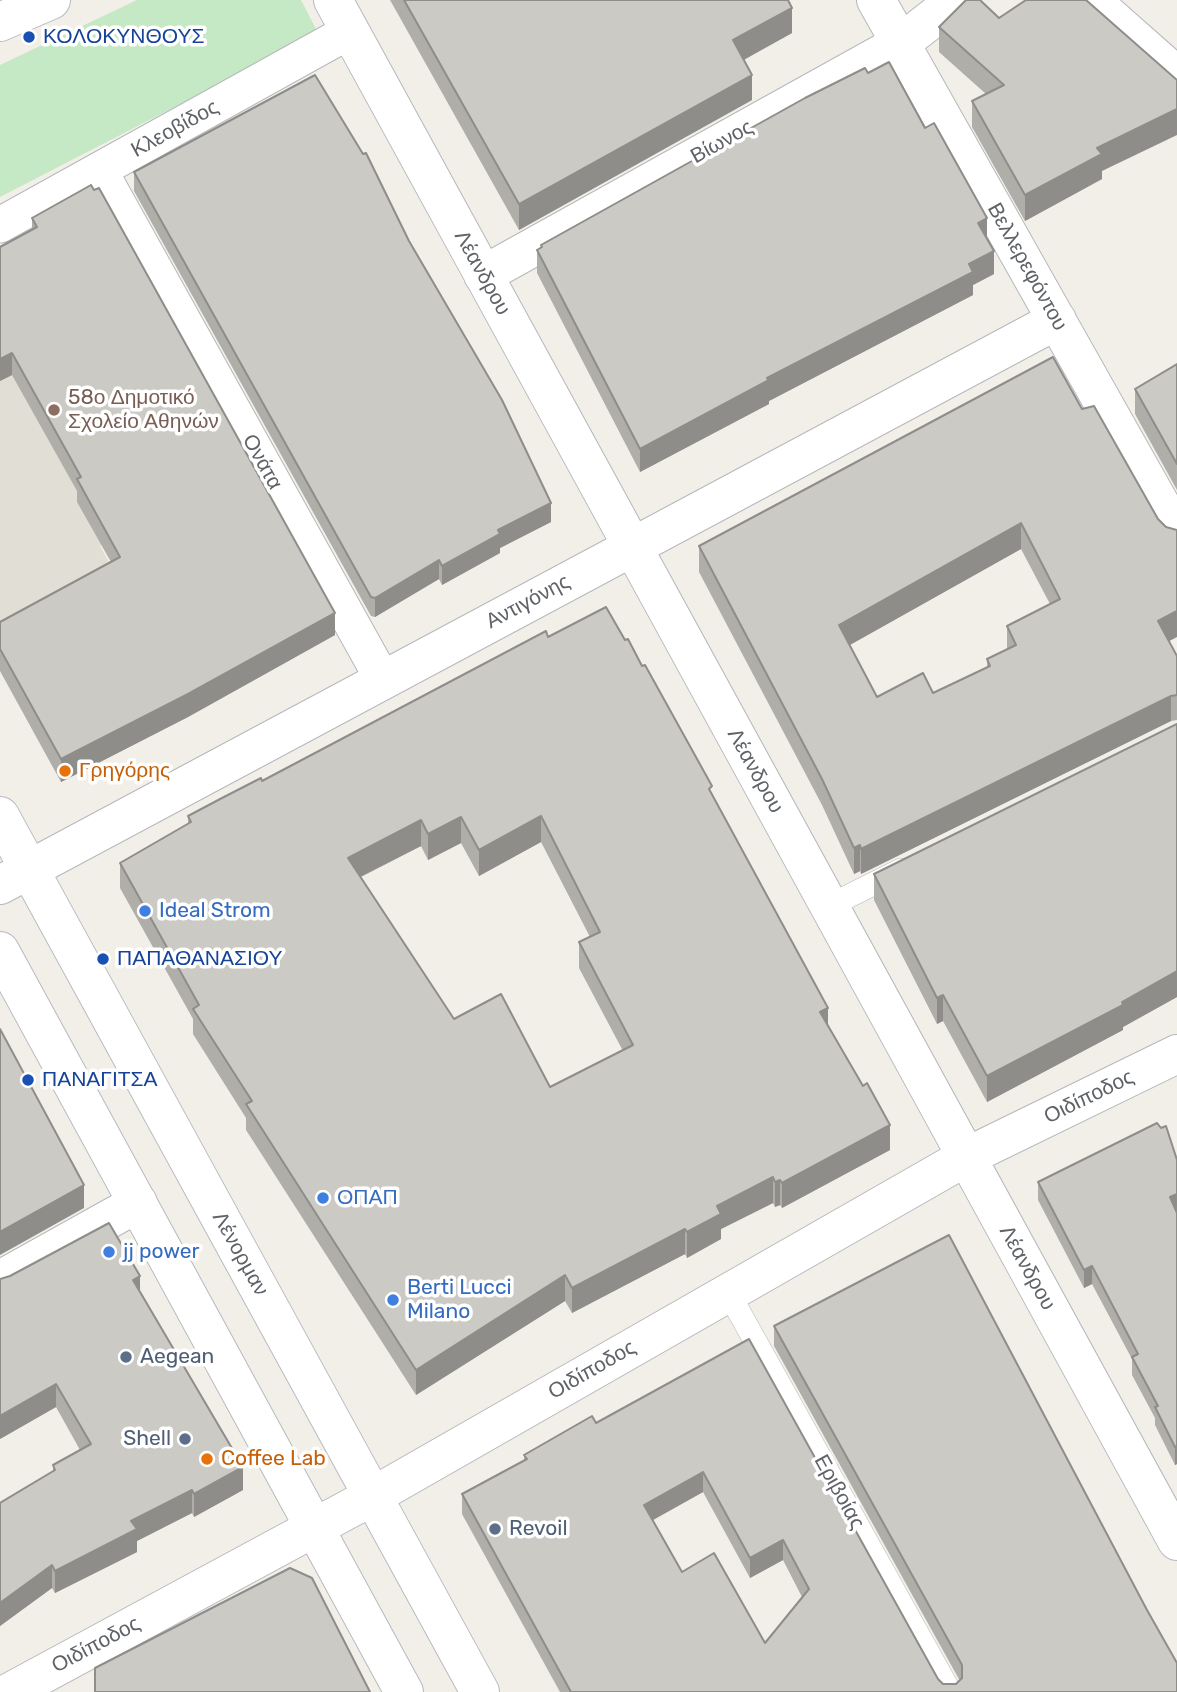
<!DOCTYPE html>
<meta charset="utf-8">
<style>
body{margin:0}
canvas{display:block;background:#f1efe8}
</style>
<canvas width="1177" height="1692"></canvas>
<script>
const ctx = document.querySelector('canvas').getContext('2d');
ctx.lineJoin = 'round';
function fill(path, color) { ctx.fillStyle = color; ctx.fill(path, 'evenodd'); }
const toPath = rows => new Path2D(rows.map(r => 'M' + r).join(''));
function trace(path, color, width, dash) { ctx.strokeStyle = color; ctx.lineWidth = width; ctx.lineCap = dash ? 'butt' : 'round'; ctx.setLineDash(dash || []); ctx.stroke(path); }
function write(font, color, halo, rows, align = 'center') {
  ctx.font = font + ' Rubik,sans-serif'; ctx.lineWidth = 7; ctx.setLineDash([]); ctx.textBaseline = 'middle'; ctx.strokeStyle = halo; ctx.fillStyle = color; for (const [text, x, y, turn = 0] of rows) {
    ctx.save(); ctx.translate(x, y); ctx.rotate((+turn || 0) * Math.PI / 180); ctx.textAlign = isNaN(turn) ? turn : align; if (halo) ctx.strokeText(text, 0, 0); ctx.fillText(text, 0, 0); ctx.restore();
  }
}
const education = toPath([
 [0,270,168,516,100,546,120,582,0,644]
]);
const green = toPath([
 [137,0,301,0,318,33,0,197,0,65]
]);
const service = toPath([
 [829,906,901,870],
 [728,1292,950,1692]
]);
const pedestrian = toPath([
 [100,171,383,680],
 [0,225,350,31]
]);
const minor = toPath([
 [333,0,1177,1541],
 [876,0,1177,534],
 [1091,0,1177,76],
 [483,275,901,43,956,0],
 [0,885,1057,320],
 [0,1280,138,1203],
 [10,1692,373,1496,966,1157,1177,1054]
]);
const secondary = toPath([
 [0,22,51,0],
 [0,816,480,1692],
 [0,951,404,1692]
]);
const wall = toPath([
 [390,0,788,0,792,33,744,59,752,100,519,230],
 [939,27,1102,171,1102,179,1025,221,972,127,972,101,986,94,939,52],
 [868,73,987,239,994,274,973,285,973,295,769,401,769,404,640,472,537,273,537,250,541,248,541,245],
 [134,172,409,241,551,522,500,548,500,553,442,585,439,579,375,617,371,616,134,191],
 [32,218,335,635,188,717,61,782,0,671,0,622,111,562,77,502,77,491,12,375,0,381,0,247,32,229],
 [1053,357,1169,641,1177,656,1177,720,1171,721,861,874,860,871,854,874,822,805,699,572,699,546],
 [1021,549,1050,604,1007,626,1007,649,987,659,987,667,933,693,877,697,850,645],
 [1177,364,1177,490,1135,414,1135,389],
 [548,637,625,640,642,666,712,795,890,1150,782,1208,780,1205,775,1207,773,1203,721,1229,721,1239,687,1258,685,1254,572,1313,565,1301,416,1395,246,1130,246,1118,193,1034,193,1019,120,888,120,863,188,824,188,816,262,781],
 [541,842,590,937,579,942,579,968,623,1051,550,1087,454,1019,361,877,421,846,428,860,461,843,479,876],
 [1177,724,1177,997,1123,1027,1123,1030,987,1102,943,1021,937,1024,874,900,874,874],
 [1038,1182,1177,1212,1177,1464,1175,1465,1155,1425,1155,1418,1132,1375,1132,1359,1092,1284,1084,1288,1038,1200],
 [140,1293,243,1490,194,1517,192,1513,137,1541,137,1552,55,1593,52,1588,0,1626,0,1503,53,1471,53,1465,80,1450,56,1407,0,1439],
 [774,1326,1177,1692,560,1692,462,1514,462,1494,524,1461,524,1455,596,1423,749,1339,938,1679,943,1684,956,1684,960,1681,774,1346],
 [703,1492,750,1578,783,1560,802,1597,765,1643,682,1572,653,1520]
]);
const shadedWall = toPath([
 [792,8,792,33,733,66,733,40],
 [752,75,752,100,519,230,519,204],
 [1177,109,1177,135,1102,171,1102,179,1025,221,1025,195,1097,148],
 [987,218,987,241,978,223],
 [994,251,994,274,973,285,973,295,769,401,769,404,640,472,640,449],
 [12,353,12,375,0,381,0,359],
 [551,503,551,522,500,548,500,553,442,585,442,566,498,530],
 [1021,523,1021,549,839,651,839,625],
 [439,560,439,579,375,617,375,598],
 [1177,611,1177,637,1158,647,1158,621],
 [335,613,335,635,188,717,61,782,61,759],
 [1171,696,1171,721,861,874,861,849],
 [541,816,541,842,479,876,479,850],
 [461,817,461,843,428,860,428,834],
 [421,820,421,846,348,883,348,858],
 [860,845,860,871,854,874,854,848],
 [1177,971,1177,997,1123,1027,1123,1030,987,1102,987,1076],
 [943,995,943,1021,937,1024,937,998],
 [828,1008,828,1033,820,1012],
 [890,1125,890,1150,782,1208,782,1183],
 [773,1177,773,1203,721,1229,721,1239,687,1258,687,1232,717,1206],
 [780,1180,780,1205,775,1207,775,1182],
 [84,1185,84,1208,0,1255,0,1232],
 [1177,1194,1177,1212,1170,1197],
 [685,1229,685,1254,572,1313,572,1288],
 [1092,1266,1092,1284,1084,1288,1084,1270],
 [565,1275,565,1301,416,1395,416,1370],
 [140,1276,140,1299,133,1280],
 [56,1384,56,1407,0,1439,0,1416],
 [1177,1446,1177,1464,1175,1465,1175,1447],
 [243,1467,243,1490,194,1517,194,1494],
 [703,1472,703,1492,644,1525,644,1505],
 [192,1490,192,1513,137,1541,137,1552,55,1593,55,1571,131,1521],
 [783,1540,783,1560,750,1578,750,1558],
 [52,1565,52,1588,0,1626,0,1603]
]);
const building = toPath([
 [404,0,788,0,792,8,733,40,752,75,519,204,404,0],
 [966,0,980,0,999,18,1026,0,1086,0,1177,80,1177,109,1097,148,1102,154,1025,195,972,101,1004,85,939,27,966,0],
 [889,62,925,128,934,123,987,218,978,223,994,251,969,264,973,272,767,378,769,380,640,449,537,250,542,247,541,245,805,98,865,68,868,73,889,62],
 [315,75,363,154,366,153,409,241,502,400,551,503,498,530,500,534,442,566,439,560,375,598,371,597,134,172,315,75],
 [91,185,94,190,99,188,335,613,188,694,61,759,0,649,0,622,120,557,77,479,81,477,12,353,0,359,0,247,37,227,32,218,91,185],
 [1053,357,1082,409,1094,406,1158,519,1166,527,1177,530,1177,611,1158,621,1177,656,1177,695,1171,696,861,849,860,845,854,848,822,779,699,546,1053,357],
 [1021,523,1060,599,1007,626,1016,645,987,659,990,666,933,693,923,673,877,697,839,625,1021,523],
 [1177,364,1177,464,1135,389,1177,364],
 [606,607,625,640,628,639,642,666,645,665,712,786,709,789,828,1008,820,1012,863,1086,867,1083,890,1125,782,1183,780,1180,775,1182,773,1177,717,1206,721,1214,687,1232,685,1229,572,1288,565,1275,416,1370,246,1104,252,1101,193,1009,199,1005,120,863,191,822,188,816,222,798,261,778,262,781,546,631,548,637,606,607],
 [541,816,600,932,579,942,633,1045,550,1087,501,994,454,1019,348,858,421,820,428,834,461,817,479,850,541,816],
 [1177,724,1177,971,1122,1002,1123,1005,987,1076,943,995,937,998,874,874,1177,724],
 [0,1029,84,1185,0,1232,0,1029],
 [1157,1123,1161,1128,1166,1126,1177,1160,1177,1194,1170,1197,1177,1213,1177,1446,1175,1447,1155,1407,1158,1406,1132,1357,1138,1354,1092,1266,1084,1270,1038,1182,1157,1123],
 [109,1223,140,1276,133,1280,243,1467,194,1494,192,1490,131,1521,137,1529,55,1571,52,1565,0,1603,0,1503,55,1470,53,1465,91,1444,56,1384,0,1416,0,1279,10,1276,109,1223],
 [949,1235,1147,1610,1177,1663,1177,1692,571,1692,462,1494,527,1459,524,1455,592,1416,596,1423,749,1339,938,1679,943,1684,956,1684,962,1678,962,1665,774,1326,949,1235],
 [703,1472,750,1558,783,1540,809,1589,765,1643,714,1553,682,1572,644,1505,703,1472],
 [290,1568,312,1578,370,1692,95,1692,95,1668,290,1568]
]);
const markers = [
 [29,37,7,"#1a4fb4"],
 [54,410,7,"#8d6e63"],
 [65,771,7,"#e8710a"],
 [145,911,7,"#3f7fe0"],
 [103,959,7,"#1a4fb4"],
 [28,1080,7,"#1a4fb4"],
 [323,1198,7,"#3f7fe0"],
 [109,1252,7,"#3f7fe0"],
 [393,1300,7,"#3f7fe0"],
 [126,1357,7,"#5c6f8a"],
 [185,1439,7,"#5c6f8a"],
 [207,1459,7,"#e8710a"],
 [495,1529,7,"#5c6f8a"]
];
const transitNames = [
 ["ΚΟΛΟΚΥΝΘΟΥΣ",43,37],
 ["ΠΑΠΑΘΑΝΑΣΙΟΥ",117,959],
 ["ΠΑΝΑΓΙΤΣΑ",42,1080]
];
const streetNames = [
 ["Κλεοβίδος",175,129,-29],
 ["Βίωνος",722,142,-29],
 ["Βελλερεφόντου",1027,267,61],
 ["Λέανδρου",482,273,61],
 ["Ονάτα",262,462,61],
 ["Αντιγόνης",528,602,-28],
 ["Λέανδρου",755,771,61],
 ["Οιδίποδος",1089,1097,-26],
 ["Λένορμαν",240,1254,61],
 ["Λέανδρου",1027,1268,61],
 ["Οιδίποδος",592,1370,-30],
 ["Εριβοίας",839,1492,61],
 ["Οιδίποδος",96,1645,-28]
];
const educationNames = [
 ["58ο Δημοτικό",68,398],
 ["Σχολείο Αθηνών",68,422]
];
const foodNames = [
 ["Γρηγόρης",79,771],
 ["Coffee Lab",221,1459]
];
const shopNames = [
 ["Ideal Strom",159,911],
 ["ΟΠΑΠ",337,1198],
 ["jj power",123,1252],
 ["Berti Lucci",407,1288],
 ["Milano",407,1312]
];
const serviceNames = [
 ["Aegean",140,1357],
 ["Shell",171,1439,"right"],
 ["Revoil",509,1529]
];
fill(education, '#e1ded6');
fill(green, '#c5e8c5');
trace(service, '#b5b8bc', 24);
trace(pedestrian, '#b5b8bc', 37);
trace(minor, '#b5b8bc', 40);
trace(secondary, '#b6babf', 40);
trace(service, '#fff', 23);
trace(pedestrian, '#fff', 35);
trace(minor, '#fff', 38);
trace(secondary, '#fff', 38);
fill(wall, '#afaea9');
fill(shadedWall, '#8f8d8a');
fill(building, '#cccac5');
trace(building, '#8f8d8a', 2);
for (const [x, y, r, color] of markers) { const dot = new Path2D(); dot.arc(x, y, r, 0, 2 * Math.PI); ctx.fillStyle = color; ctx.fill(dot); trace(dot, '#fff', 2.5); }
write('21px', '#164399', '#fff', transitNames, 'left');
write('21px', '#5f6368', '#fff', streetNames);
write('21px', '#785e54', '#fff', educationNames, 'left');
write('21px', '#c56008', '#fff', foodNames, 'left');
write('21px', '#366cbe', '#fff', shopNames, 'left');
write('21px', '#4e5e75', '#fff', serviceNames, 'left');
</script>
